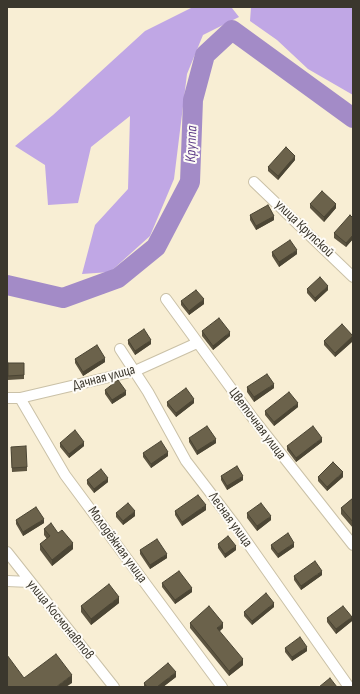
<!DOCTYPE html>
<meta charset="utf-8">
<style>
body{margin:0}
#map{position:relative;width:360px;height:694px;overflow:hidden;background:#f8eed4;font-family:"Sofia Sans Condensed",sans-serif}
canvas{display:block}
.frame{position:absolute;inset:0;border:8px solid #3b372d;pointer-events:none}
</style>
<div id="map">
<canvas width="360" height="694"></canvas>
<div class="frame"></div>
</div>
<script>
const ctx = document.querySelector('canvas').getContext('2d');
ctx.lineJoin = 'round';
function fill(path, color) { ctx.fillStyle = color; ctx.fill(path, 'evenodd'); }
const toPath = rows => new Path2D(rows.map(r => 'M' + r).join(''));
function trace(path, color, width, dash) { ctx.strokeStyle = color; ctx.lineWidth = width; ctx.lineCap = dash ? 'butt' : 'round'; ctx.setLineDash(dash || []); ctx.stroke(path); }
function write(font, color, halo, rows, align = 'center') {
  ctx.font = font + ' "Sofia Sans Condensed",sans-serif'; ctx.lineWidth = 4; ctx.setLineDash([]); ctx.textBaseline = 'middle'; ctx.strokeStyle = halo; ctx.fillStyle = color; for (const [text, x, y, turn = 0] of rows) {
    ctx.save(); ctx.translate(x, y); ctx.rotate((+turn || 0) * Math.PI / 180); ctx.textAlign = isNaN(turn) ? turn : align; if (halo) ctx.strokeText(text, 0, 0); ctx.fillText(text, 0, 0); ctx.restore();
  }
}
const forest = toPath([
 [193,7,232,8,239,17,203,35,187,74,174,179,150,236,110,272,82,274,95,225,128,189,130,116,91,147,78,203,48,205,45,165,15,146,53,115,145,31],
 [251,7,353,7,353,95,308,69,277,40,250,21]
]);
const river = toPath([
 [7,285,63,298,118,278,156,247,190,182,193,100,205,55,232,30,353,118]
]);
const minor = toPath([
 [254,182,353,277],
 [166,299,252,417,353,545],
 [120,349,148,392,186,461,235,525,349,687],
 [7,398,20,398,135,371,197,343],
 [20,398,65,475,222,687],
 [7,552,114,687],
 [7,581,30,582]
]);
const wall = toPath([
 [295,160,278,180,268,171,268,167],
 [310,204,336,208,324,222,310,208],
 [250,215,274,220,256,230,250,220],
 [353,218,353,239,346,247,334,238,334,233],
 [272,252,297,254,279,267,272,256],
 [307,289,328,290,315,302,307,293],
 [181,301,204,304,189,315,181,305],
 [202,331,230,336,213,350,202,336],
 [353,336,353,341,335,357,324,345,324,341],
 [128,340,151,344,135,355,128,344],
 [75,359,105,362,83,376,75,363],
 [8,363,24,363,24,379,8,380],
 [247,387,274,388,254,402,247,392],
 [105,390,126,395,112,404,105,394],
 [167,402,194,403,176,417,167,406],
 [298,407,274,426,265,415,265,411],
 [189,438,216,443,197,455,189,442],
 [322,442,296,462,287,450,287,446],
 [60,443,84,446,69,458,60,447],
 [11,451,27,467,27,471,12,472],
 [143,453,168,456,151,468,143,457],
 [221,476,243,480,227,490,221,480],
 [318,477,343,477,327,491,318,481],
 [87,480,108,482,94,493,87,484],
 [353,498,353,528,341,514,341,508],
 [206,510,182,526,175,515,175,511],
 [116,513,135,516,123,525,116,517],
 [247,513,271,520,257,531,247,518],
 [16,520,44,523,23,536,16,524],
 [44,529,73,549,52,566,40,550,40,544,47,539,44,535],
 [218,544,236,550,225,558,218,548],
 [271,545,294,547,278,558,271,549],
 [140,550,167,558,150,569,140,554],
 [322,575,301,590,294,580,294,576],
 [162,583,192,592,175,604,162,587],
 [119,603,91,625,81,612,81,606],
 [274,607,252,625,244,616,244,612],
 [327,618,352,621,336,634,327,622],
 [190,623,223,628,219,631,243,665,229,676,190,628],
 [285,648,307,651,292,661,285,652],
 [176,677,163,687,144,687,144,683]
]);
const shadedWall = toPath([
 [295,156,295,160,278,180,278,176],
 [336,204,336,208,324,222,324,217],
 [274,216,274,220,256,230,256,226],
 [353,235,353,239,346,247,346,243],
 [297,250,297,254,279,267,279,262],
 [328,286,328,290,315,302,315,298],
 [204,299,204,304,189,315,189,311],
 [230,332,230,336,213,350,213,346],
 [353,336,353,341,335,357,335,353],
 [151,340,151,344,135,355,135,351],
 [105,358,105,362,83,376,83,372],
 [274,384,274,388,254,402,254,397],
 [126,391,126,395,112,404,112,400],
 [194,399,194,403,176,417,176,413],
 [298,403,298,407,274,426,274,422],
 [322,438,322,442,296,462,296,458],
 [216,439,216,443,197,455,197,451],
 [84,442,84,446,69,458,69,454],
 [168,452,168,456,151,468,151,464],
 [343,472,343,477,327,491,327,487],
 [243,476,243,480,227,490,227,486],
 [108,478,108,482,94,493,94,489],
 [206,505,206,510,182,526,182,522],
 [135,511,135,516,123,525,123,521],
 [271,516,271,520,257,531,257,526],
 [44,519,44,523,23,536,23,532],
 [73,543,73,549,52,566,52,560],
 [294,543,294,547,278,558,278,554],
 [236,546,236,550,225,558,225,554],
 [167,554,167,558,150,569,150,565],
 [322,571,322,575,301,590,301,586],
 [192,588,192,592,175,604,175,600],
 [119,597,119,603,91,625,91,619],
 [274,603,274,607,252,625,252,621],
 [352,617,352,621,336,634,336,629],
 [223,623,223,628,217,634,217,628],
 [307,647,307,651,292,661,292,657],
 [243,659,243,665,229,676,229,671],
 [176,672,176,677,163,687,157,687],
 [72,675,72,683,66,687,56,687]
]);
const building = toPath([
 [286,147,295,156,278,176,268,167,286,147],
 [322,191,336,204,324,217,310,204,322,191],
 [268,205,274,216,256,226,250,215,268,205],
 [350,215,353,218,353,235,346,243,334,233,350,215],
 [290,240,297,250,279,262,272,252,290,240],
 [320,277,328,286,315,298,307,289,320,277],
 [196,290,204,299,189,311,181,301,196,290],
 [219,318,230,332,213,346,202,331,219,318],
 [342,324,353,336,335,353,324,341,342,324],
 [144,329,151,340,135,351,128,340,144,329],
 [97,345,105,358,83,372,75,359,97,345],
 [8,363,24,363,24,375,8,376,8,363],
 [267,374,274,384,254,397,247,387,267,374],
 [118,380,126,391,112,400,105,390,118,380],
 [186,388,194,399,176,413,167,402,186,388],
 [289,392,298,403,274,422,265,411,289,392],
 [207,426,216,439,197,451,189,438,207,426],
 [313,426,322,438,296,458,287,446,313,426],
 [75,430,84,442,69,454,60,443,75,430],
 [161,441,168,452,151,464,143,453,161,441],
 [26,446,27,467,12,468,11,447,26,446],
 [333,462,343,472,327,487,318,477,333,462],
 [237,466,243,476,227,486,221,476,237,466],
 [101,469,108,478,94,489,87,480,101,469],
 [198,495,206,505,182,522,175,511,198,495],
 [353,498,353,522,341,508,353,498],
 [128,503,135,511,123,521,116,513,128,503],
 [261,503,271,516,257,526,247,513,261,503],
 [36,507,44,519,23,532,16,520,36,507],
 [51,523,58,533,62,530,73,543,52,560,40,544,50,536,44,529,51,523],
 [288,533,294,543,278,554,271,545,288,533],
 [228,536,236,546,225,554,218,544,228,536],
 [157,539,167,554,150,565,140,550,157,539],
 [315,561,322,571,301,586,294,576,315,561],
 [179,571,192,588,175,600,162,583,179,571],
 [109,584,119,597,91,619,81,606,109,584],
 [266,593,274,603,252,621,244,612,266,593],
 [209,606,223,623,217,628,243,659,229,671,190,623,209,606],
 [343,606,352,617,336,629,327,618,343,606],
 [300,637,307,647,292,657,285,648,300,637],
 [56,654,72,675,56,687,7,687,7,655,24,678,56,654],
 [168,663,176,672,157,687,147,687,144,683,168,663],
 [330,678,337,687,319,687,330,678]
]);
const streetNames = [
 ["улица Крупской",304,229,44],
 ["Дачная улица",104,378,-15],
 ["Цветочная улица",257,424,53],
 ["Лесная улица",230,520,54],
 ["Молодёжная улица",117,545,54],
 ["улица Космонавтов",60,620,51]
];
const waterNames = [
 ["Круппа",192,144,-88]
];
fill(forest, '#c0a7e5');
trace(river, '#a38bc7', 20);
trace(minor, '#cac1a7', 12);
trace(minor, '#fff', 10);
fill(wall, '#5c5440');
fill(shadedWall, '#4b4534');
fill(building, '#6b624b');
trace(building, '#4b4534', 1);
write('14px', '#3b372d', '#fefcf7', streetNames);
write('italic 15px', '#61408a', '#fefcf7', waterNames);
</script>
